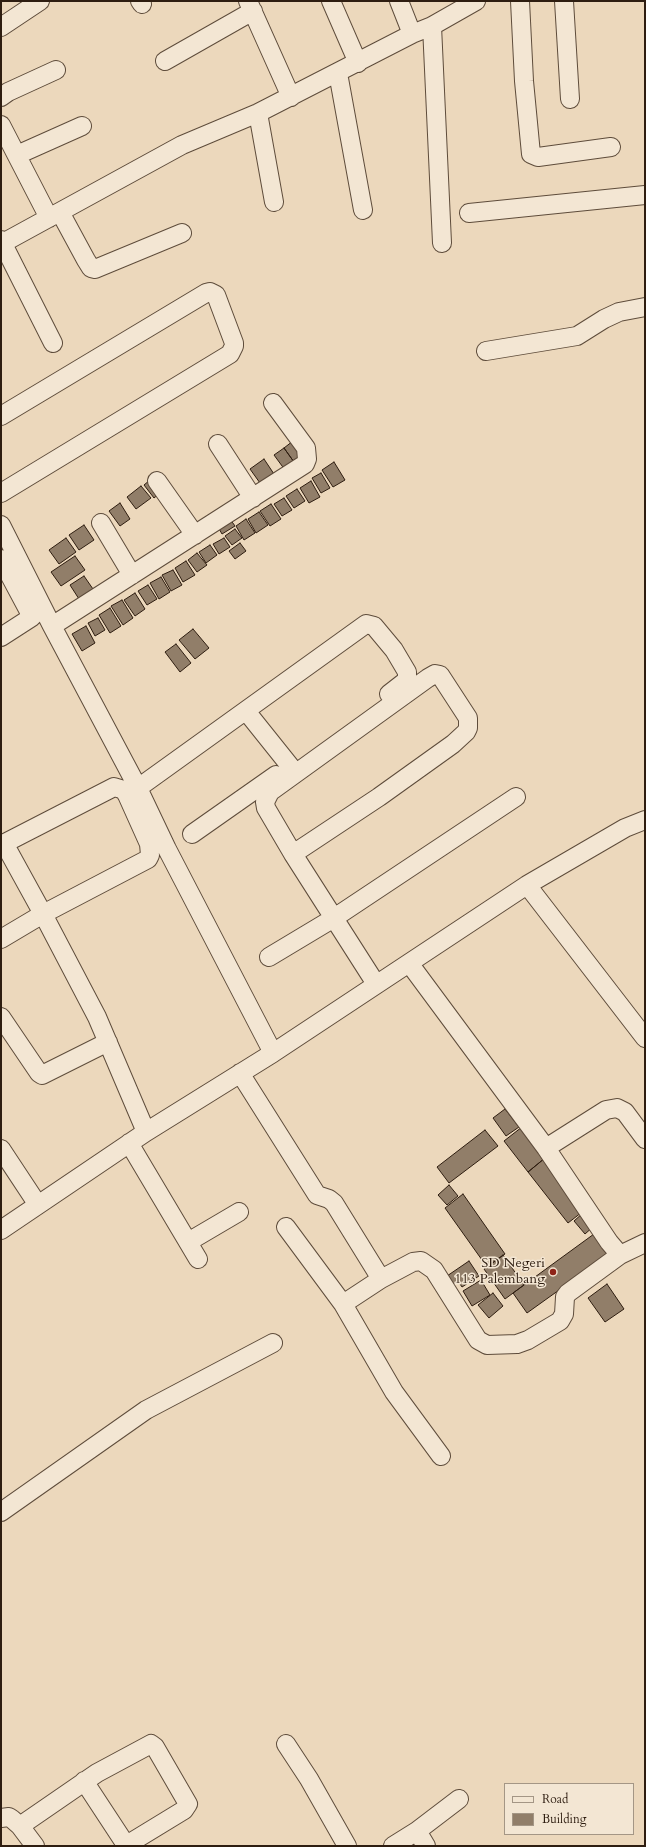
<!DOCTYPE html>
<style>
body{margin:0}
#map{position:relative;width:646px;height:1847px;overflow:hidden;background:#ecd8bc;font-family:Cardo,serif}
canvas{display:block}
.frame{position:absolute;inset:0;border:2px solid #2e1d10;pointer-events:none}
.legend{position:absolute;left:504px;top:1783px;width:130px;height:52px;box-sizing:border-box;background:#f3e6d3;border:1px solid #a49685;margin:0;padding:5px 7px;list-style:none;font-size:12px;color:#2e1d10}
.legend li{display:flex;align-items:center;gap:8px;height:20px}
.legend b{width:20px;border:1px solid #a49685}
</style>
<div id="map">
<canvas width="646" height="1847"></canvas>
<div class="frame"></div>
<ul class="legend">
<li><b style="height:5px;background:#f3e6d3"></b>Road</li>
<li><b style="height:11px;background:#917e69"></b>Building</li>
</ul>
</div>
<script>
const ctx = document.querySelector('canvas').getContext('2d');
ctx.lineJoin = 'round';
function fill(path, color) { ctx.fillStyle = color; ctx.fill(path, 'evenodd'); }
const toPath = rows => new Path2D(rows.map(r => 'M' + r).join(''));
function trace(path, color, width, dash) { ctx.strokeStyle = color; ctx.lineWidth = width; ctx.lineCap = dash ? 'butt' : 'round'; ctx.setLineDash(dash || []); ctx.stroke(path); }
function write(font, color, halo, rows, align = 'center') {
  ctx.font = font + ' Cardo,serif'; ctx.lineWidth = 3; ctx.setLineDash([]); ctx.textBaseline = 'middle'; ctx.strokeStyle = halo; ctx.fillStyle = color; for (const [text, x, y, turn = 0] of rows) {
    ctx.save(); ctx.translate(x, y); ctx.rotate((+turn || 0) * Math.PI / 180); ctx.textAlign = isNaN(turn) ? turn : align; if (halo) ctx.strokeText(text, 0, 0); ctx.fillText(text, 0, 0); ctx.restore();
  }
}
const building = toPath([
 [293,441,304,456,294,462,284,448,293,441],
 [284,448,294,462,285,470,274,455,284,448],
 [264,459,274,474,260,483,250,469,264,459],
 [334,462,345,480,333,487,322,470,334,462],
 [321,473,330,488,321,493,312,478,321,473],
 [150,480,160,493,154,498,144,485,150,480],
 [311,481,320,497,309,503,300,488,311,481],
 [141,486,151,498,136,509,127,497,141,486],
 [297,489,305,501,294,508,286,496,297,489],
 [284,498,292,510,282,516,274,504,284,498],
 [120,503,130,519,120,526,109,511,120,503],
 [271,504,281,519,270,526,260,511,271,504],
 [259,512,268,525,256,533,248,519,259,512],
 [230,519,235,526,222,534,218,527,230,519],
 [246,519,255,533,244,540,236,526,246,519],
 [84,525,94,540,79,550,69,535,84,525],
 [235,529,242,538,232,545,225,536,235,529],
 [66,538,76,552,59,564,49,550,66,538],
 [224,538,230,547,219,554,213,544,224,538],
 [240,543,246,551,235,559,229,551,240,543],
 [210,545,217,555,206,563,199,552,210,545],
 [197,553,207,565,197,572,188,560,197,553],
 [75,556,85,570,61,586,51,572,75,556],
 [186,561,195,575,183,582,175,568,186,561],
 [173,570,182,585,171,591,162,575,173,570],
 [84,576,93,589,79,599,70,585,84,576],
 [161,577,170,592,159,599,150,583,161,577],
 [148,585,157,599,147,605,138,591,148,585],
 [135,593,145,609,135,616,124,600,135,593],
 [122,600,133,618,123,625,111,606,122,600],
 [110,608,121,626,110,633,99,615,110,608],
 [98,618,105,630,95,636,88,623,98,618],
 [86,626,95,643,82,651,72,634,86,626],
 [193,629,209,648,195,659,179,640,193,629],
 [176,644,191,663,180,672,165,652,176,644],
 [505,1109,519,1127,506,1136,493,1118,505,1109],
 [522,1127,545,1158,528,1172,504,1141,522,1127],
 [485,1130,498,1146,449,1183,437,1167,485,1130],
 [545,1158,586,1209,568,1223,528,1172,545,1158],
 [449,1185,458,1196,447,1205,438,1195,449,1185],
 [463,1194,505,1254,487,1267,445,1208,463,1194],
 [583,1213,594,1226,585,1234,574,1221,583,1213],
 [594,1234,608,1255,527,1313,513,1293,594,1234],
 [503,1255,524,1285,505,1299,484,1269,503,1255],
 [469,1261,479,1276,462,1287,458,1281,453,1285,447,1276,469,1261],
 [481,1280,490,1295,472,1306,463,1291,481,1280],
 [607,1284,624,1309,605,1322,588,1298,607,1284],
 [493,1293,503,1306,489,1318,478,1305,493,1293]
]);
const minor = toPath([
 [140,1,142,4],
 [248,1,291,97],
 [331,1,358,63],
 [399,1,412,34],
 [520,1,524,81,531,154,538,157,611,147],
 [564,1,570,99],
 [432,26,442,243],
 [1,27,40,1],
 [165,61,253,11],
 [338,73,363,210],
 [1,97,8,92,56,70],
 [258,113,274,202],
 [1,125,49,218],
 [17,155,82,126],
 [60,212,86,260,91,268,95,269,182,233],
 [469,213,645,195],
 [1,240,53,343],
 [1,244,182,145,258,113,412,34,432,26,476,1],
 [486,351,577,336,604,319,619,312,645,307],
 [1,416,206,293,210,292,216,295,234,343,234,346,230,354,1,493],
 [218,444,253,498],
 [157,481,195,535],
 [101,523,132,575],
 [1,525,52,626,138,788,167,849,273,1053],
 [1,559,32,617,1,637],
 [52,626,305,464,307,459,306,448,273,403],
 [246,711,290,766],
 [138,788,366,624,374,626,394,650,407,672,407,680,389,694],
 [192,834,276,775],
 [4,843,43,914,97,1017,146,1132],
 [1,845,114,787,124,790,127,795,149,844,150,855,148,859,43,914,1,939],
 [293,854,379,797,453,744,466,732,468,728,468,718,440,675,435,674,428,678,270,792,265,802,266,808,293,854,376,984],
 [527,885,645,1038],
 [269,957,334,918,516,797],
 [409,963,546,1148,609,1242,620,1255],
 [1,1017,39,1073,42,1075,108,1042],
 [240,1073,317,1195,329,1199,334,1203,381,1279],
 [129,1143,198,1259],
 [546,1148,606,1110,617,1108,625,1112,645,1139],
 [1,1149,38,1205],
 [286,1227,343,1304],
 [1,1230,146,1132,273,1053,527,885,625,828,645,820],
 [188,1242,239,1212],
 [441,1456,394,1392,343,1304,381,1279,413,1262,421,1261,434,1270,478,1340,487,1345,517,1344,528,1340,560,1321,564,1314,565,1297,568,1293,620,1255,645,1243],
 [1,1512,146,1410,273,1343],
 [286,1744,309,1779,347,1846],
 [84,1781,126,1845],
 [1,1818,9,1817,12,1819,20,1826,35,1846],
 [20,1826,97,1773,151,1744,155,1747,188,1804,184,1810,125,1846],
 [417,1831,426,1846],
 [393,1846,417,1831,459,1799]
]);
const markers = [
 [553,1272,4,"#8f2418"]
];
const poiNames = [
 ["SD Negeri",545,1264],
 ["113 Palembang",545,1280]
];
fill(building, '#917e69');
trace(building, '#2e1d10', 1);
trace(minor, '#5e4c3b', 20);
trace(minor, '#f3e6d3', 18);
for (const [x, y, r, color] of markers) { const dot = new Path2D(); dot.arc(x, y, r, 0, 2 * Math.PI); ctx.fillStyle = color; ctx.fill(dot); trace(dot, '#f3e6d3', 1.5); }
write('14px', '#2e1d10', '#f3e6d3', poiNames, 'right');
</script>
